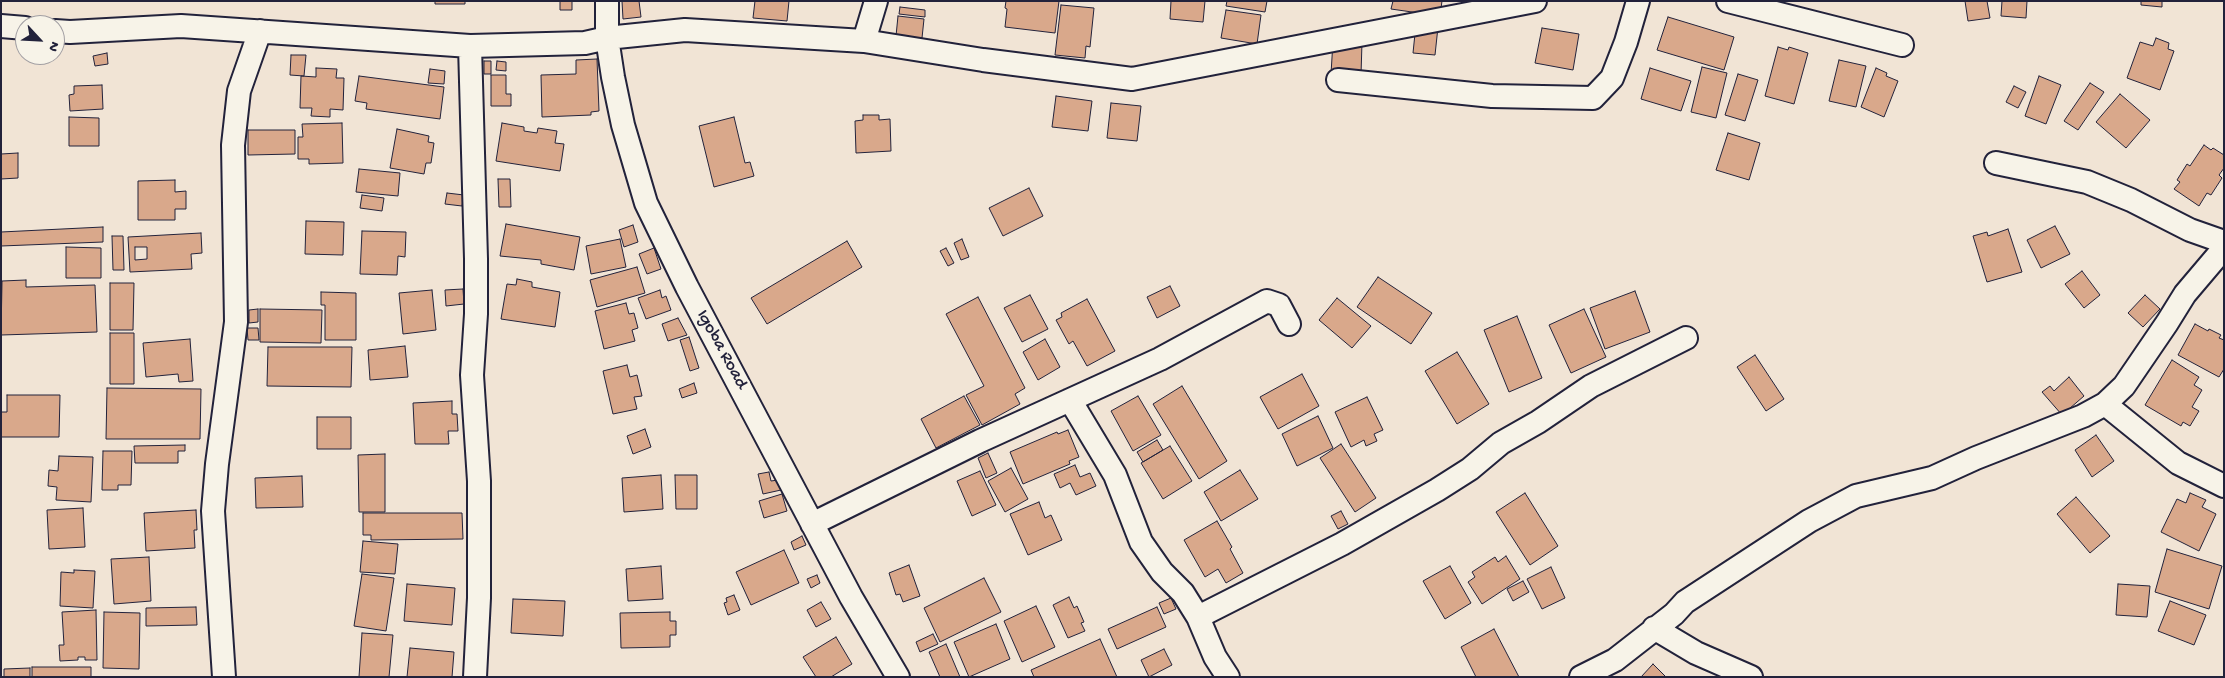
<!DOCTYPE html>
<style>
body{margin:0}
#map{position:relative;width:2225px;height:678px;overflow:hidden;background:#f1e4d5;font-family:"Gochi Hand",sans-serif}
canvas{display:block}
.frame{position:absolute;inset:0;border:2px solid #22223b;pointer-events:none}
.north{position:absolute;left:15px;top:15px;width:50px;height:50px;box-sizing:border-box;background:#f7f3e8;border:1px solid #a29fa3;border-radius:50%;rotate:115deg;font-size:14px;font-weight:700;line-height:20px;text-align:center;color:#22223b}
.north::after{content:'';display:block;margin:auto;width:18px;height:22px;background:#22223b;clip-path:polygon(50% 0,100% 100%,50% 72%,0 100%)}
</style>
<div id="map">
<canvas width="2225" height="678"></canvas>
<div class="frame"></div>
<div class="north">N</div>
</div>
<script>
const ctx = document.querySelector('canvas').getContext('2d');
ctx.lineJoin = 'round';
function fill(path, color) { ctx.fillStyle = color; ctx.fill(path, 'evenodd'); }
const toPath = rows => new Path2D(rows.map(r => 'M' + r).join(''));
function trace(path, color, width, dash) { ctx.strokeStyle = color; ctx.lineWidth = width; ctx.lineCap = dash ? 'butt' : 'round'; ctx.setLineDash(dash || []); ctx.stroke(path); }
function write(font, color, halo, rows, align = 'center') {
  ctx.font = font + ' "Gochi Hand",sans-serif'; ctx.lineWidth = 4.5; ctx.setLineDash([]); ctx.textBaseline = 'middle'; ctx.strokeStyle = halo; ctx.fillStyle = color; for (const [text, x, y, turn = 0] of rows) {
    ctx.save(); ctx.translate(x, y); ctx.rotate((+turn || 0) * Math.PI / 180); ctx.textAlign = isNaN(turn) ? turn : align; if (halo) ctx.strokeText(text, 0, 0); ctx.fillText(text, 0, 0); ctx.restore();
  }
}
const building = toPath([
 [435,1,465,1,465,4,435,4,435,1],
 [560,1,572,1,572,10,560,10,560,1],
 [622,1,639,1,641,17,623,19,622,1],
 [755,1,789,1,787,21,753,18,755,1],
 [1006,1,1059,1,1055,33,1005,27,1007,9,1005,8,1006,1],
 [1171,1,1205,1,1203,22,1170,19,1171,1],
 [1227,1,1267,1,1265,12,1226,6,1227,1],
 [1393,1,1442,1,1440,16,1391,9,1393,1],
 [1965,1,1987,1,1990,18,1968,21,1965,1],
 [2002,1,2027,1,2026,18,2001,16,2002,1],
 [2141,1,2162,1,2162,7,2141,5,2141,1],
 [1061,5,1094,8,1090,47,1086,46,1085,58,1055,55,1061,5],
 [900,7,925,10,925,17,899,14,900,7],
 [1226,10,1261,15,1257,44,1221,38,1226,10],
 [898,16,924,19,922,38,896,36,898,16],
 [1668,17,1734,37,1724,70,1657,50,1668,17],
 [1416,24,1438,27,1435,55,1413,53,1416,24],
 [1542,28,1579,34,1573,70,1535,63,1542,28],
 [2156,38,2169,43,2168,49,2174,51,2160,90,2127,78,2140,42,2153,46,2156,38],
 [1333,41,1362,42,1361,75,1331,74,1333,41],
 [1778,47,1788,50,1789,47,1808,53,1794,104,1765,96,1778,47],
 [107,53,108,64,95,66,93,56,107,53],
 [291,55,306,55,304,76,290,75,291,55],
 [597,59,599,111,591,112,591,115,542,117,541,75,576,74,576,60,597,59],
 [1839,60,1866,66,1856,107,1829,101,1839,60],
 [484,61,491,61,491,74,484,74,484,61],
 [497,61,506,62,506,71,496,70,497,61],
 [1702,67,1727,73,1716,118,1691,112,1702,67],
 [316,68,337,69,336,78,344,78,343,110,330,109,330,117,311,116,312,108,300,108,301,76,316,77,316,68],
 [1650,68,1691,81,1681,111,1641,99,1650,68],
 [1876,68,1887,73,1886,76,1898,81,1884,117,1861,107,1876,68],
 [430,69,445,71,444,84,428,83,430,69],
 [1738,74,1758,80,1745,121,1725,115,1738,74],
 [491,75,506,75,506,94,511,94,511,106,491,106,491,75],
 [359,76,444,87,440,119,366,109,367,103,355,101,359,76],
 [2039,76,2061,85,2046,124,2025,116,2039,76],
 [2090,83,2104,92,2078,130,2064,121,2090,83],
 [102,85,103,109,70,111,69,95,74,94,74,86,102,85],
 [2014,86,2026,92,2018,108,2006,102,2014,86],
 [2120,94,2150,120,2126,148,2096,122,2120,94],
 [1056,96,1092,101,1088,131,1052,127,1056,96],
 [1111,103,1141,106,1137,141,1107,138,1111,103],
 [863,115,879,115,879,120,890,119,891,151,856,153,855,121,863,120,863,115],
 [69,117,99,118,99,146,69,146,69,117],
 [734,117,745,163,750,162,754,176,714,187,699,126,734,117],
 [342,123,343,163,309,164,309,159,298,159,298,137,303,137,302,124,342,123],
 [502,123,524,127,524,131,537,133,538,128,557,131,555,143,564,144,560,171,496,161,502,123],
 [397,129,429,136,428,142,434,143,431,163,426,163,424,174,390,168,397,129],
 [248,130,295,130,295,154,248,155,248,130],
 [1728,133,1760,143,1749,180,1716,170,1728,133],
 [2204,145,2211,150,2213,148,2224,155,2224,168,2219,175,2222,178,2211,195,2207,193,2199,206,2174,189,2180,182,2177,180,2187,164,2190,166,2204,145],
 [18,153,18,178,1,179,1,154,18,153],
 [359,169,400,173,398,196,356,192,359,169],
 [498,179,510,179,511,207,499,207,498,179],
 [175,180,175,192,186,191,186,209,175,209,175,220,138,220,138,181,175,180],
 [1029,188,1043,216,1003,236,989,208,1029,188],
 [447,193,464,195,462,206,445,204,447,193],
 [362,195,384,198,382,211,360,208,362,195],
 [306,221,344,222,343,255,305,254,306,221],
 [506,224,580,237,574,270,541,264,541,260,500,256,506,224],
 [633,225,638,242,624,247,619,230,633,225],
 [2055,226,2070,254,2041,268,2027,240,2055,226],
 [103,227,103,242,1,246,1,232,103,227],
 [2008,229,2022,272,1987,282,1973,236,1987,232,1988,236,2008,229],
 [362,231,406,232,405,257,398,256,397,275,360,274,362,231],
 [201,233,202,253,191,254,192,269,130,272,128,237,201,233],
 [135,247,147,247,147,259,135,260,135,247],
 [112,236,123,236,124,270,113,270,112,236],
 [620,239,626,267,591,274,586,246,620,239],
 [962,239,969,257,961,260,954,243,962,239],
 [847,241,862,267,767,324,751,298,847,241],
 [66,247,101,248,101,278,66,278,66,247],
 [654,248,661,269,647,274,639,254,654,248],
 [946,248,954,263,948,266,940,251,946,248],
 [637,267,645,293,597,307,590,280,637,267],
 [2082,271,2100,295,2084,308,2065,284,2082,271],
 [1378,277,1432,313,1411,344,1357,307,1378,277],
 [517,279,532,282,532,287,560,292,555,327,501,319,507,284,516,285,517,279],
 [26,280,26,287,95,285,97,332,1,335,2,281,26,280],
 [110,283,134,283,133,330,110,330,110,283],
 [1170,286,1180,306,1157,318,1147,297,1170,286],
 [463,289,464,304,446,306,445,290,463,289],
 [432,290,436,330,403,334,399,293,432,290],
 [660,290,662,298,666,296,671,310,646,319,638,298,660,290],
 [1635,291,1650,332,1605,349,1590,308,1635,291],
 [321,292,356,293,356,340,325,340,325,305,321,305,321,292],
 [1030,295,1048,329,1022,342,1004,308,1030,295],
 [2145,295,2160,309,2143,327,2128,313,2145,295],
 [978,297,1025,388,1015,394,1020,404,982,425,966,395,984,386,946,314,978,297],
 [1337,298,1371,326,1352,348,1319,320,1337,298],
 [1087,299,1115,351,1087,366,1073,341,1069,344,1056,320,1062,317,1061,313,1087,299],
 [626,303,629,314,634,313,638,328,632,330,635,341,604,349,595,311,626,303],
 [258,309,258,322,249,323,249,310,258,309],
 [260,309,322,310,321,343,260,342,260,309],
 [1584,309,1606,357,1571,373,1549,325,1584,309],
 [1517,316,1542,378,1509,392,1484,330,1517,316],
 [678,318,687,335,668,341,662,324,678,318],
 [2195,324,2208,331,2209,329,2221,335,2219,338,2224,340,2224,369,2219,377,2178,355,2195,324],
 [247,328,258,328,259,340,248,340,247,328],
 [110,333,134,333,134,384,110,384,110,333],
 [689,337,699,368,690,371,680,340,689,337],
 [190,339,193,381,179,382,178,374,146,377,143,343,190,339],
 [1045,339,1060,367,1038,380,1023,352,1045,339],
 [405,346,408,377,370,380,368,350,405,346],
 [268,347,352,347,351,387,267,386,268,347],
 [1457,352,1489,404,1457,424,1425,371,1457,352],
 [1755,355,1784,399,1766,411,1737,367,1755,355],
 [2172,360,2199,377,2194,385,2202,390,2192,407,2199,411,2190,426,2183,422,2181,426,2145,405,2172,360],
 [627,365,630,377,637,375,642,396,634,397,637,409,613,414,603,371,627,365],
 [1302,374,1319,406,1278,429,1260,397,1302,374],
 [2069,377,2084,396,2062,415,2042,392,2050,386,2054,391,2069,377],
 [694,383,697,393,682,398,679,389,694,383],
 [1182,386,1227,461,1199,479,1153,404,1182,386],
 [107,388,201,389,200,439,106,439,107,388],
 [7,395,60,395,59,437,1,437,1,412,7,412,7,395],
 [964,396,980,425,936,448,921,419,964,396],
 [1138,396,1161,435,1133,451,1111,411,1138,396],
 [1367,397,1383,430,1374,434,1377,441,1366,446,1364,440,1351,447,1335,412,1367,397],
 [452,401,452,414,457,414,458,431,448,431,449,444,415,444,413,403,452,401],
 [1318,416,1333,448,1297,466,1282,434,1318,416],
 [317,417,351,417,351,449,317,449,317,417],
 [645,429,651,447,633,454,627,436,645,429],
 [1068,430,1079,457,1069,461,1070,464,1023,484,1010,452,1057,432,1058,434,1068,430],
 [2096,435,2114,461,2092,477,2075,450,2096,435],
 [1157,440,1163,450,1143,462,1137,452,1157,440],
 [1341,444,1376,498,1355,512,1320,458,1341,444],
 [185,445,185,451,178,451,178,463,135,463,134,446,185,445],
 [1170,446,1192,481,1163,499,1141,463,1170,446],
 [103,451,132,451,131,485,118,485,118,490,102,490,103,451],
 [988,453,997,473,986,478,978,458,988,453],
 [385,454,385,512,359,512,358,455,385,454],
 [59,456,93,457,91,502,56,500,57,487,48,486,49,470,58,471,59,456],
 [1075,465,1080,477,1090,473,1096,486,1076,495,1070,483,1060,488,1054,474,1075,465],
 [1011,468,1028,499,1005,512,988,481,1011,468],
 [1240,470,1258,499,1221,521,1204,492,1240,470],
 [980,471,996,505,972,516,957,481,980,471],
 [769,472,771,481,778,480,781,490,763,494,758,474,769,472],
 [661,475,663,509,624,512,622,478,661,475],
 [675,475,697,475,697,509,676,509,675,475],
 [302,476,303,507,256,508,255,478,302,476],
 [1525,493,1558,546,1530,565,1496,512,1525,493],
 [2190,493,2206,500,2202,507,2216,514,2199,551,2161,532,2177,499,2186,503,2190,493],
 [782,494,787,511,764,518,759,501,782,494],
 [2076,497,2110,536,2090,553,2057,514,2076,497],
 [1039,502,1045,518,1051,515,1062,540,1028,555,1010,514,1039,502],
 [83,508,85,547,49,549,47,510,83,508],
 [196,510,197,530,194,530,195,548,146,551,144,513,196,510],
 [1341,511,1348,524,1338,529,1331,516,1341,511],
 [363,513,462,513,463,539,371,540,371,535,363,535,363,513],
 [1217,521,1232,547,1230,549,1243,573,1226,583,1218,569,1205,577,1184,540,1217,521],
 [802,536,806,545,794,550,791,542,802,536],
 [363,541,398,544,395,574,360,572,363,541],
 [2167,549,2222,566,2209,609,2155,592,2167,549],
 [784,550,799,583,751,605,736,572,784,550],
 [1506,556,1520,579,1482,604,1468,582,1475,577,1472,572,1495,557,1498,562,1506,556],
 [149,557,151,601,114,604,111,559,149,557],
 [909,565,920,596,903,602,900,594,896,595,889,573,909,565],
 [661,566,663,599,628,601,626,569,661,566],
 [1450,566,1471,603,1445,619,1423,581,1450,566],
 [1551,567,1565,598,1542,609,1527,579,1551,567],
 [74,570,95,571,93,608,60,606,61,572,74,573,74,570],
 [362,574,394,578,386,631,354,626,362,574],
 [817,575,820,583,811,588,807,579,817,575],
 [984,578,1001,612,940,642,924,608,984,578],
 [1523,581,1529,592,1513,601,1507,589,1523,581],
 [407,584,455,588,452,625,404,621,407,584],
 [2118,584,2150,586,2147,617,2116,615,2118,584],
 [734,595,740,610,728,615,724,603,727,602,726,598,734,595],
 [1069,597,1074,608,1077,606,1084,622,1081,623,1085,631,1068,638,1053,605,1069,597],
 [1171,598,1176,609,1164,614,1159,603,1171,598],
 [513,599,565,601,563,636,511,633,513,599],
 [2170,601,2206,615,2194,645,2158,631,2170,601],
 [821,602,831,619,816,627,807,610,821,602],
 [1036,606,1055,647,1022,662,1004,621,1036,606],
 [196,607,197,625,146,626,146,608,196,607],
 [1157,607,1166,627,1117,649,1108,629,1157,607],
 [96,610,97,660,85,660,85,657,78,657,78,660,60,661,59,645,64,645,62,612,96,610],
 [104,612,140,613,139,669,103,668,104,612],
 [670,612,670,621,676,621,676,635,670,635,670,647,621,648,620,613,670,612],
 [996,624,1010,659,969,677,954,642,996,624],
 [1494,629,1519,677,1476,677,1461,647,1494,629],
 [362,633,393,635,389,677,359,677,362,633],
 [933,634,938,644,920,652,916,642,933,634],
 [836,637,852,664,831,677,816,677,803,657,836,637],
 [1100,639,1117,677,1034,677,1031,670,1100,639],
 [946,644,960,677,940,677,929,652,946,644],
 [410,648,454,652,452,677,407,677,410,648],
 [1164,649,1172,665,1149,677,1141,660,1164,649],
 [1653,664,1666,677,1641,677,1653,664],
 [32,667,91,667,91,677,32,677,32,667],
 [30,668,30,677,4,677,4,669,30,668]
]);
const minor = toPath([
 [607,1,607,38,613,77,623,125,646,203,687,287,851,597,898,677],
 [1728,1,1902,45],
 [1,26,25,28],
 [55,31,70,32,181,26,470,46,585,43,607,38,685,30,864,41,983,60,1132,79,1535,1],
 [864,41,876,1],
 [470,46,476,259,476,314,472,375,479,481,479,598,475,677],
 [1338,80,1492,96,1593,98,1612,78,1626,42,1638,1],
 [1996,163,2087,182,2131,200,2190,230,2224,242],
 [1070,400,1115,475,1141,542,1162,572,1183,593,1198,617,1215,657,1228,677],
 [2105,404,2178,463,2224,486],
 [812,524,980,441,1160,359,1267,301,1279,305,1289,324],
 [1198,617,1342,544,1437,490,1470,469,1501,443,1538,422,1591,386,1686,338],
 [1654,628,1696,653,1751,677],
 [224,677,213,511,217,464,236,322,233,145,239,91,260,31],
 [1581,677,1615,660,1674,614,1685,602,1809,521,1856,496,1932,478,1976,458,2083,416,2105,404,2124,386,2167,323,2185,294,2224,248]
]);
const streetNames = [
 ["Igoba Road",721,350,61]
];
fill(building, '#d9a88b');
trace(building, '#22223b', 1);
trace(minor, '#22223b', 26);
trace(minor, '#f7f3e8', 22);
write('18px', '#22223b', '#f7f3e8', streetNames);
</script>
